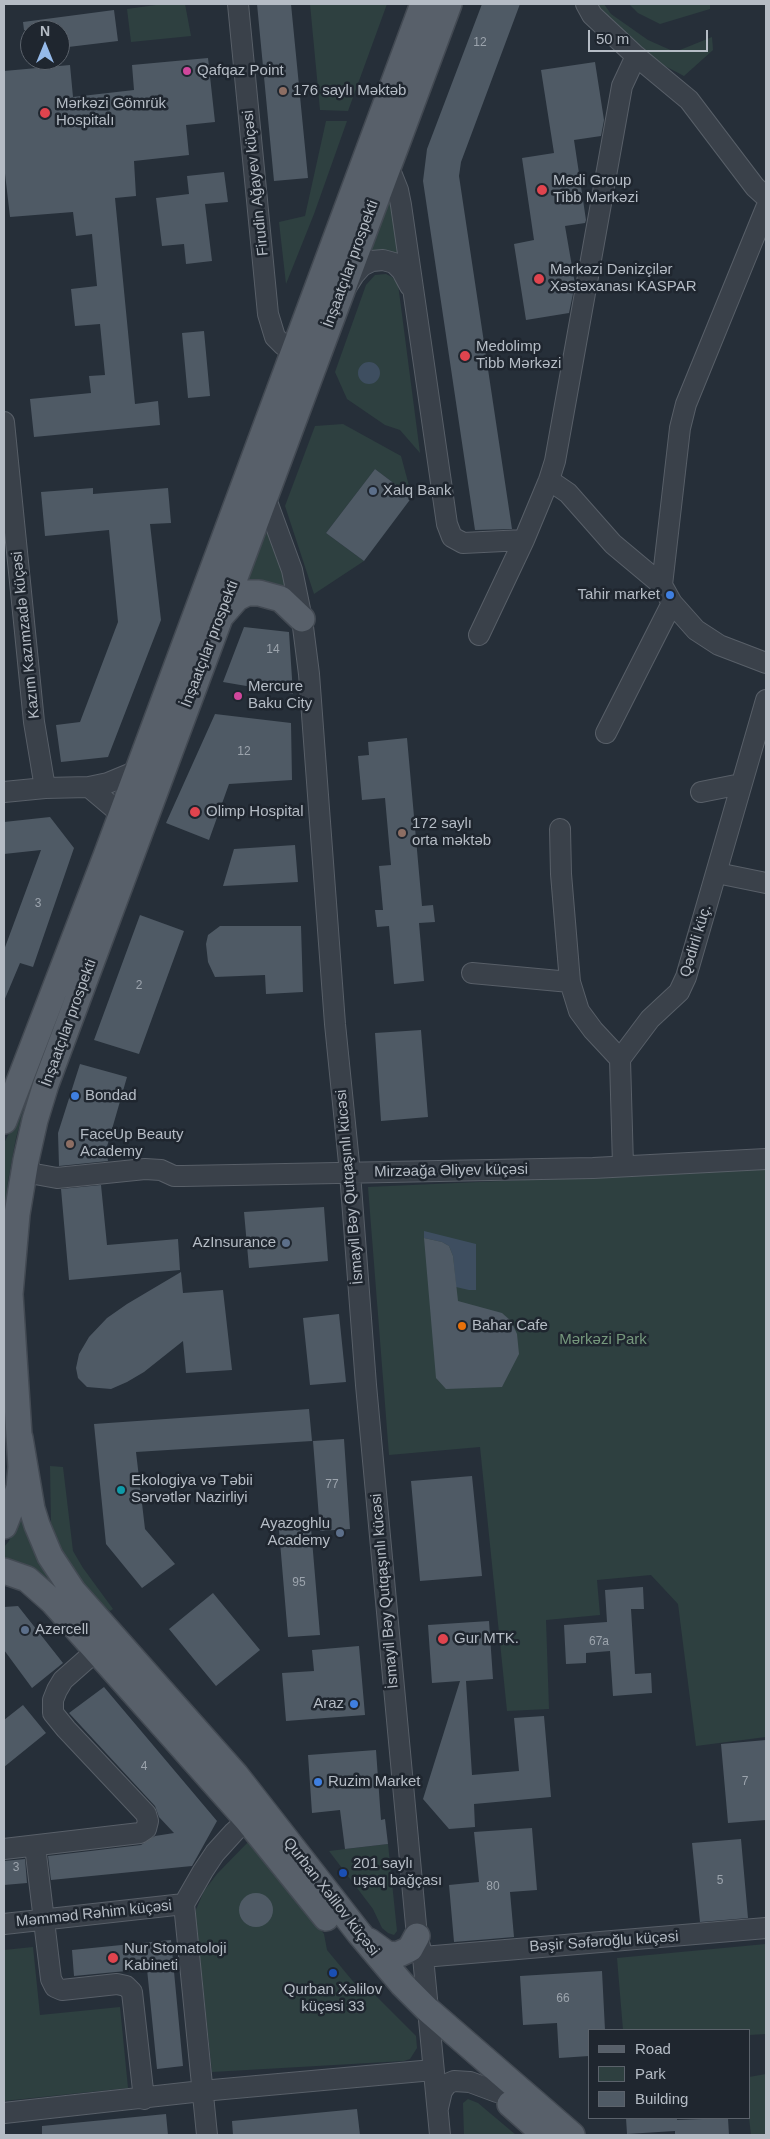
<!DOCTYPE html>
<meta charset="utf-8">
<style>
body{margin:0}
#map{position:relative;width:770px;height:2139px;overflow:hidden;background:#262f39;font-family:Arial,sans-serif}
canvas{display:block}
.frame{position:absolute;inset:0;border:5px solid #b5bcc5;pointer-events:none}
.legend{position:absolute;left:588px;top:2029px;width:162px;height:90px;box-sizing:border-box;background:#1f262f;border:1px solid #5b626b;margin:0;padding:6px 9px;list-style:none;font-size:15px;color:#b5bcc5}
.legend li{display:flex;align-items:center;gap:10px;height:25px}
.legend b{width:25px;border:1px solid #5b626b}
.north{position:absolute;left:20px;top:20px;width:50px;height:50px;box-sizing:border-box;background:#1f262f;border:1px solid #5b626b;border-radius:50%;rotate:0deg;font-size:14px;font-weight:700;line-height:20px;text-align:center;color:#b5bcc5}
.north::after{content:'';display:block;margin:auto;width:18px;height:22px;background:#95baea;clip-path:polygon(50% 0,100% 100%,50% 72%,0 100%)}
.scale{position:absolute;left:588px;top:30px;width:120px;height:22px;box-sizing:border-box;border:2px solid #b5bcc5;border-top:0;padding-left:6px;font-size:15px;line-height:18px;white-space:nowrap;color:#b5bcc5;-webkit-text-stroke:4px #1f262f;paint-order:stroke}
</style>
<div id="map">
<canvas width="770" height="2139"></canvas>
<div class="frame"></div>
<ul class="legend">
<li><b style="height:6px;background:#58606a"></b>Road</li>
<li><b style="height:14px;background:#2e4040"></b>Park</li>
<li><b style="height:14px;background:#4f5a65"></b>Building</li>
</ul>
<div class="north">N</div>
<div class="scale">50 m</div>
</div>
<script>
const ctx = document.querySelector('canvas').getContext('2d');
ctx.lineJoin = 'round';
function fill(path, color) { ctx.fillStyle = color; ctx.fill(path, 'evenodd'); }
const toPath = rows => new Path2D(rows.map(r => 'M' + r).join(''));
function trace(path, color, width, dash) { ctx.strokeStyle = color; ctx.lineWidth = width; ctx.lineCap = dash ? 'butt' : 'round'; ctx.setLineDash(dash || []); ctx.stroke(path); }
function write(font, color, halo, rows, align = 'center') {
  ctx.font = font + ' Arial,sans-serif'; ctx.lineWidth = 5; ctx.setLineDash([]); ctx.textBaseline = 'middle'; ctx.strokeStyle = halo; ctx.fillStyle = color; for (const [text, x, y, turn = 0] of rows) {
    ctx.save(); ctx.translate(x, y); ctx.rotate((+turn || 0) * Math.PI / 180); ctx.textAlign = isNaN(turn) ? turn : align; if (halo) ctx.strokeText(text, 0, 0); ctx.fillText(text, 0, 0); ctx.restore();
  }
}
const green = toPath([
 [163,4,185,4,191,36,131,42,127,9],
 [310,4,387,4,348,111,320,110],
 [591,4,604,4,611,14,648,40,675,52,712,37,713,50,684,76,665,66,620,37],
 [629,4,710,4,710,9,660,24,638,13],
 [326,121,347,121,314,214,286,284,279,222,305,216],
 [389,196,402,255,386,250,368,255],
 [386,274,392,277,398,284,420,453,400,430,385,425,347,399,335,372,366,285,375,275],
 [343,424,401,456,412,497,375,469,326,533,364,561,314,594,285,506,315,426],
 [267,532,290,594,244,584],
 [26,1101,16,1138,8,1181,4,1229,4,1143],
 [766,1169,766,1737,696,1746,678,1604,651,1575,597,1580,600,1615,546,1620,549,1709,507,1711,480,1447,389,1455,368,1187],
 [50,1466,63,1467,73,1551,83,1568,113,1609,110,1611,88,1591,60,1549,51,1523],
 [21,1513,31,1544,54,1586,37,1574,4,1564,4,1547,9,1541],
 [250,1840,324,1934,327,1950,356,1985,369,1989,416,2036,417,2048,410,2059,404,2061,212,2072,195,1912,204,1891,217,1874],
 [388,1844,397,1931,394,1935,388,1933,382,1928,373,1909,329,1851],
 [766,1944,766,2034,749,2035,749,2030,623,2030,617,1958],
 [33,1947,40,2015,120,2007,128,2088,4,2101,4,1950],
 [766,2074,766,2134,751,2135,749,2118,749,2077],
 [468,2099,478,2103,516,2135,464,2135,463,2103]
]);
const water = toPath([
 '358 373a11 11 0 1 1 22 0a11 11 0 1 1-22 0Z',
 [424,1231,476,1244,476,1290,469,1290,456,1287,453,1256,449,1246,442,1242,424,1238]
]);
const building = toPath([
 [257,4,291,4,308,178,274,181],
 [482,4,520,4,461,162,459,176,512,529,475,530,423,181,427,149],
 [114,10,118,41,60,48,60,30,24,30,23,22],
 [208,58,215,122,186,125,189,155,134,161,136,196,115,198,135,404,158,401,160,425,34,437,30,399,91,393,89,376,105,375,100,324,75,326,71,289,97,286,92,234,76,236,73,212,10,217,4,165,4,71,70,65,73,97,134,90,132,65],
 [595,62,604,120,601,136,574,140,586,220,585,223,565,226,575,284,569,313,526,320,514,244,534,240,522,158,554,153,541,70],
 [224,172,228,202,205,204,212,261,186,264,184,244,162,246,156,198,189,194,187,176],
 [204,331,210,396,188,398,182,333],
 [375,469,412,497,364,561,326,533],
 [93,488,93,494,168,488,171,523,150,524,161,620,108,757,61,762,56,725,80,722,118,622,109,530,45,536,41,492],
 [244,627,289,632,293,694,223,682],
 [215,714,291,723,292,780,229,784,209,840,166,823],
 [407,738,422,906,433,905,435,922,419,923,424,981,394,984,389,926,377,927,375,910,383,910,379,866,391,865,385,798,362,800,358,756,369,755,368,742],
 [50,817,74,848,33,967,20,963,4,1001,4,950,41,850,4,854,4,822],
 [295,845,298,882,223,886,234,849],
 [140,915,184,931,139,1054,94,1040],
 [220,926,301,926,303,992,266,994,265,975,215,977,208,962,206,944,208,935],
 [421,1030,428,1117,381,1121,375,1033],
 [80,1064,127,1077,106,1150,108,1161,59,1166,58,1133],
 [101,1185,107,1245,178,1239,180,1270,69,1280,61,1189],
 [324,1207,328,1261,249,1268,244,1212],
 [424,1238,442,1242,449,1246,453,1256,458,1301,502,1313,511,1321,517,1334,519,1354,502,1387,446,1389,436,1378],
 [181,1272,183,1293,223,1290,232,1370,186,1373,183,1341,144,1372,127,1382,111,1389,87,1387,78,1378,76,1368,79,1354,89,1337,107,1318,127,1304],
 [339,1314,346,1382,310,1385,303,1318],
 [309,1409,312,1441,136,1452,145,1529,175,1564,142,1588,106,1544,94,1424],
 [344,1439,350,1529,320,1531,313,1441],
 [472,1476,482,1576,420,1581,411,1481],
 [311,1528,320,1635,288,1637,279,1530],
 [643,1587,644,1609,631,1609,635,1674,651,1673,652,1693,613,1696,610,1651,586,1653,586,1663,566,1664,564,1625,607,1622,605,1590],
 [213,1593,260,1650,216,1686,169,1629],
 [18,1606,63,1663,32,1688,4,1650,4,1607],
 [489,1621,493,1679,466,1681,472,1775,519,1771,514,1718,544,1716,551,1797,474,1804,475,1827,449,1829,423,1799,460,1681,432,1683,428,1625],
 [359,1646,365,1715,286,1721,282,1673,314,1671,312,1650],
 [104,1687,217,1821,192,1866,51,1880,48,1856,141,1845,155,1836,174,1833,159,1817,155,1806,69,1713],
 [23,1705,46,1733,4,1767,4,1720],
 [766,1740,766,1820,728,1823,721,1744],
 [376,1750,381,1820,385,1819,388,1844,345,1849,340,1810,312,1813,308,1755],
 [532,1828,537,1890,510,1892,514,1937,454,1942,449,1885,479,1882,474,1832],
 [741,1839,748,1918,700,1922,692,1843],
 [25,1859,27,1883,4,1885,4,1861],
 '239 1910a17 17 0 1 1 34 0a17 17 0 1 1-34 0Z',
 [171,1940,183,2066,157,2069,147,1969,74,1976,72,1950],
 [602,1971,605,2030,589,2030,589,2056,559,2058,557,2023,523,2025,520,1976],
 [357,2109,360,2135,233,2135,232,2121],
 [166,2114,168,2135,42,2135,42,2126],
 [626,2118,677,2118,677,2120,728,2118,729,2135,675,2135,675,2131,627,2134]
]);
const minor = toPath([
 [238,4,268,314,275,337,283,345,294,352],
 [586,4,592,15,636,56,689,100,755,187,766,197],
 [388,165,398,190,401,205,447,524,452,537,463,543,524,540],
 [347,286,354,275,362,266,372,261,383,260,394,263,402,271,410,286],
 [4,422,34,722,45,788],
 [549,480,568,493,613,544,662,585,672,603,696,630,719,645,766,663],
 [266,499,292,570,302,619,309,674,335,1024,350,1173,366,1385,417,1936,423,1957,440,2135],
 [662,585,680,428,686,404,766,208],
 [479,635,524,540,549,480,555,461,622,86,636,56],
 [606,733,672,603],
 [89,787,121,814],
 [4,792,45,788,89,787,108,783,137,771],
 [701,792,741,784],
 [560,829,561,874,570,982,579,1011,593,1030,620,1059],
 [717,873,766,883],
 [472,973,570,982],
 [26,1160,29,1169,35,1174,57,1178,145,1169,161,1170,174,1176,183,1176,593,1168,766,1159],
 [623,1166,620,1059,650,1019,679,992,686,977,766,700],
 [35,1846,51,1979,55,1987,62,1990,117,1984,126,1986,132,1992,144,2099],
 [4,1849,140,1833,146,1829,148,1821,146,1814,66,1729,53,1713,53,1700,57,1690,63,1680,97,1650],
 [184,1904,207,2135],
 [184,1904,203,1871,215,1853,234,1832,247,1820],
 [4,1924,184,1904],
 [423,1957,766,1928],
 [438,2108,442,2091,447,2084,454,2081,470,2082,497,2092],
 [4,2113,202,2091,433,2070]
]);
const major = toPath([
 [222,615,237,598,247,593,259,593,281,599,302,619],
 [4,1121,106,856,423,4],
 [10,1294,17,1214,26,1160,35,1120,46,1084,449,4],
 [20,1438,32,1509,37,1525,50,1556,73,1591,236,1775,359,1933,402,1984,428,2010,572,2135],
 [4,1526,19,1488,21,1467,10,1294,6,1278],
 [4,1571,27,1579,52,1601,247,1820,326,1918],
 [369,1941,387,1954,397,1955,410,1949,417,1936],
 [510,2104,545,2135]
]);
const markers = [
 [187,71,5,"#d1479c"],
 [283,91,5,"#8d6e63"],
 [45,113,6,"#e0444e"],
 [542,190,6,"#e0444e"],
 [539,279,6,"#e0444e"],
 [465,356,6,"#e0444e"],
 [373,491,5,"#5c6f8a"],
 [670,595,5,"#3f7fe0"],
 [238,696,5,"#d1479c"],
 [195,812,6,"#e0444e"],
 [402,833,5,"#8d6e63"],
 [75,1096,5,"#3f7fe0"],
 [70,1144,5,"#8d6e63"],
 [286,1243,5,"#5c6f8a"],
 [462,1326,5,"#e8710a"],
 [121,1490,5,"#0f9aa8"],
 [340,1533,5,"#5c6f8a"],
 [25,1630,5,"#5c6f8a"],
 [443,1639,6,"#e0444e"],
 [354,1704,5,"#3f7fe0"],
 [318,1782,5,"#3f7fe0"],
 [343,1873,5,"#1a4fb4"],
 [113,1958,6,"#e0444e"],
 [333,1973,5,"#1a4fb4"]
];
const numberNames = [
 ["12",480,43],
 ["14",273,650],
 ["12",244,752],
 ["3",38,904],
 ["2",139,986],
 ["77",332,1485],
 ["95",299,1583],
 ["67a",599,1642],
 ["4",144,1767],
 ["7",745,1782],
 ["3",16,1868],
 ["5",720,1881],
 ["80",493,1887],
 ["66",563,1999]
];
const poiNames = [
 ["Qafqaz Point",197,71],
 ["176 saylı Məktəb",293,91],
 ["Mərkəzi Gömrük",56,104],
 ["Hospitalı",56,121],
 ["Medi Group",553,181],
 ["Tibb Mərkəzi",553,198],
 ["Mərkəzi Dənizçilər",550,270],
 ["Xəstəxanası KASPAR",550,287],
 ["Medolimp",476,347],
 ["Tibb Mərkəzi",476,364],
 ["Xalq Bank",383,491],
 ["Tahir market",660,595,"right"],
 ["Mercure",248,687],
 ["Baku City",248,704],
 ["Olimp Hospital",206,812],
 ["172 saylı",412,824],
 ["orta məktəb",412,841],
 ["Bondad",85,1096],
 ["FaceUp Beauty",80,1135],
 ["Academy",80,1152],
 ["AzInsurance",276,1243,"right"],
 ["Bahar Cafe",472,1326],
 ["Ekologiya və Təbii",131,1481],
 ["Sərvətlər Nazirliyi",131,1498],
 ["Ayazoghlu",330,1524,"right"],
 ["Academy",330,1541,"right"],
 ["Azercell",35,1630],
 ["Gur MTK.",454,1639],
 ["Araz",344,1704,"right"],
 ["Ruzim Market",328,1782],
 ["201 saylı",353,1864],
 ["uşaq bağçası",353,1881],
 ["Nur Stomatoloji",124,1949],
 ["Kabineti",124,1966],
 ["Qurban Xəlilov",333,1990,"center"],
 ["küçəsi 33",333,2007,"center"]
];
const streetNames = [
 ["Firudin Ağayev küçəsi",256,183,-96],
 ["İnşaatçılar prospekti",351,264,-70],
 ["Kazım Kazımzadə küçəsi",26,635,-96],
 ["İnşaatçılar prospekti",210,644,-69],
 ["Qədirli küç.",696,941,-73],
 ["İnşaatçılar prospekti",69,1023,-70],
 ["Mirzəağa Əliyev küçəsi",451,1171,-1],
 ["İsmayil Bəy Qutqaşınlı kücəsi",350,1187,-95],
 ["İsmayil Bəy Qutqaşınlı kücəsi",385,1591,-95],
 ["Qurban Xəlilov küçəsi",331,1897,52],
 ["Məmməd Rəhim küçəsi",94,1914,-6],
 ["Bəşir Səfəroğlu küçəsi",604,1942,-4]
];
const parkNames = [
 ["Mərkəzi Park",603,1340]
];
fill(green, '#2e4040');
fill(water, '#3e4e60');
fill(building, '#4f5a65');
trace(minor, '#585f68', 22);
trace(major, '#434a53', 28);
trace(minor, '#3a414a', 20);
trace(major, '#58606a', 25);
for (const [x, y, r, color] of markers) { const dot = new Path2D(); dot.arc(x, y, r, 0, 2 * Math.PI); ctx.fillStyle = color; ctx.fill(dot); trace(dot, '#1f262f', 2); }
write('12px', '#9ca4ad', null, numberNames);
write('15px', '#b5bcc5', '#1f262f', poiNames, 'left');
write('15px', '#b5bcc5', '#1f262f', streetNames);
write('15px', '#76987d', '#1f262f', parkNames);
</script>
